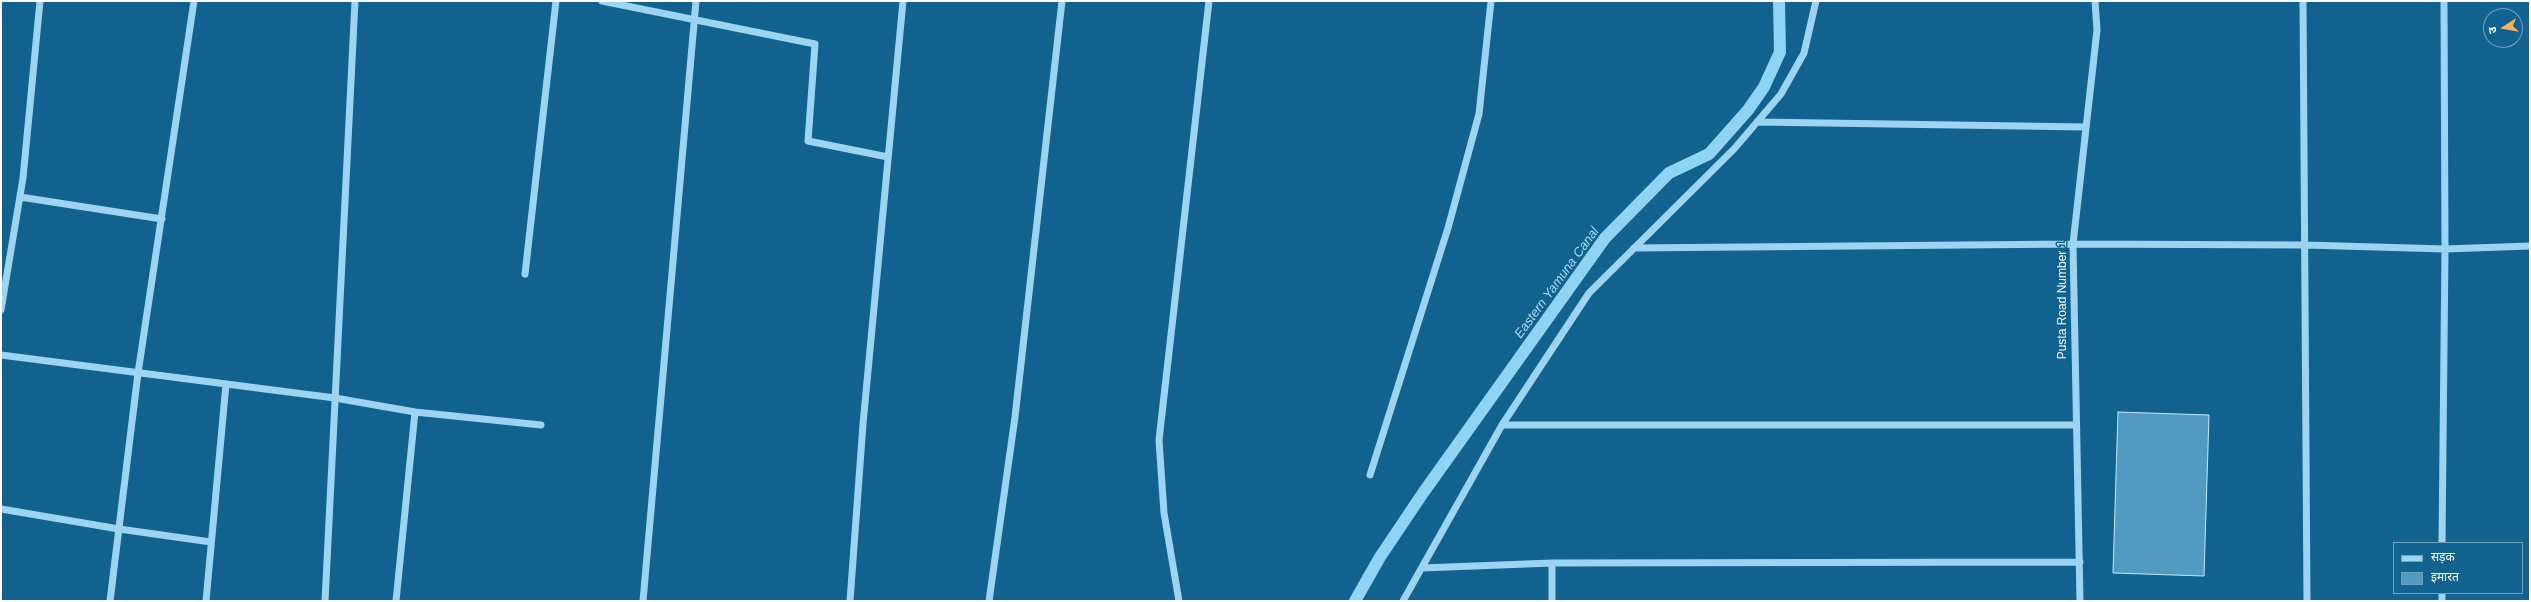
<!DOCTYPE html>
<meta charset="utf-8">
<style>
body{margin:0}
#map{position:relative;width:2531px;height:602px;overflow:hidden;background:#12628f;font-family:Helvetica,"Noto Sans Devanagari",sans-serif}
canvas{display:block}
.frame{position:absolute;inset:0;border:2px solid #fff;pointer-events:none}
.legend{position:absolute;left:2393px;top:542px;width:130px;height:52px;box-sizing:border-box;background:#12628f;border:1px solid #71a1bc;margin:0;padding:5px 7px;list-style:none;font-size:12px;color:#fff}
.legend li{display:flex;align-items:center;gap:8px;height:20px}
.legend b{width:20px;border:1px solid #71a1bc}
.north{position:absolute;left:2483px;top:8px;width:40px;height:40px;box-sizing:border-box;background:#12628f;border:1px solid #71a1bc;border-radius:50%;rotate:258deg;font-size:11px;font-weight:700;line-height:16px;text-align:center;color:#fff}
.north::after{content:'';display:block;margin:auto;width:14px;height:18px;background:#ffb05e;clip-path:polygon(50% 0,100% 100%,50% 72%,0 100%)}
</style>
<div id="map">
<canvas width="2531" height="602"></canvas>
<div class="frame"></div>
<ul class="legend">
<li><b style="height:5px;background:#9dd4f2"></b>सड़क</li>
<li><b style="height:11px;background:#519ac1"></b>इमारत</li>
</ul>
<div class="north">उ</div>
</div>
<script>
const ctx = document.querySelector('canvas').getContext('2d');
ctx.lineJoin = 'round';
const toPath = rows => new Path2D(rows.map(r => 'M' + r).join(''));
function trace(path, color, width, dash) { ctx.strokeStyle = color; ctx.lineWidth = width; ctx.lineCap = dash ? 'butt' : 'round'; ctx.setLineDash(dash || []); ctx.stroke(path); }
function fill(path, color) { ctx.fillStyle = color; ctx.fill(path, 'evenodd'); }
function write(font, color, halo, rows, align = 'center') {
  ctx.font = font + ' Helvetica,sans-serif'; ctx.lineWidth = 3; ctx.setLineDash([]); ctx.textBaseline = 'middle'; ctx.strokeStyle = halo; ctx.fillStyle = color; for (const [text, x, y, turn = 0] of rows) {
    ctx.save(); ctx.translate(x, y); ctx.rotate((+turn || 0) * Math.PI / 180); ctx.textAlign = isNaN(turn) ? turn : align; if (halo) ctx.strokeText(text, 0, 0); ctx.fillText(text, 0, 0); ctx.restore();
  }
}
const stream = toPath([
 [1355,601,1380,557,1423,493,1605,238,1669,173,1709,154,1748,110,1764,87,1780,52,1779,1]
]);
const building = toPath([
 [2118,412,2209,415,2204,576,2113,573,2118,412]
]);
const minor = toPath([
 [602,1,815,44,808,141,888,157],
 [2303,1,2307,601],
 [1757,122,2086,127],
 [20,197,162,219],
 [1634,248,2073,244,2306,245,2445,249,2530,246],
 [525,274,556,1],
 [1,310,23,178,40,1],
 [1,355,335,398,415,412,396,601],
 [415,412,541,425],
 [1502,425,2075,425],
 [1370,475,1448,228,1479,114,1491,1],
 [1,509,119,529,211,542],
 [2442,543,2445,249,2444,1],
 [1552,563,1552,601],
 [1422,568,1552,563,2080,562],
 [110,601,138,373,194,1],
 [206,601,226,384],
 [325,601,355,1],
 [643,601,696,1],
 [850,601,863,424,903,1],
 [989,601,1015,417,1062,1],
 [1179,601,1164,513,1159,440,1209,1],
 [1403,601,1502,425,1589,293,1734,149,1781,94,1804,53,1816,1],
 [2080,601,2073,244,2097,30,2095,1],
 [2442,601,2442,593]
]);
const streetNames = [
 ["Pusta Road Number 1",2063,300,-90]
];
const waterNames = [
 ["Eastern Yamuna Canal",1557,283,-54]
];
trace(stream, '#8fd3f5', 12);
fill(building, '#519ac1');
trace(building, '#c4e9fd', 1);
trace(minor, '#9dd4f2', 7);
write('12px', '#fff', '#12628f', streetNames);
write('italic 13px', '#a9def9', '#12628f', waterNames);
</script>
